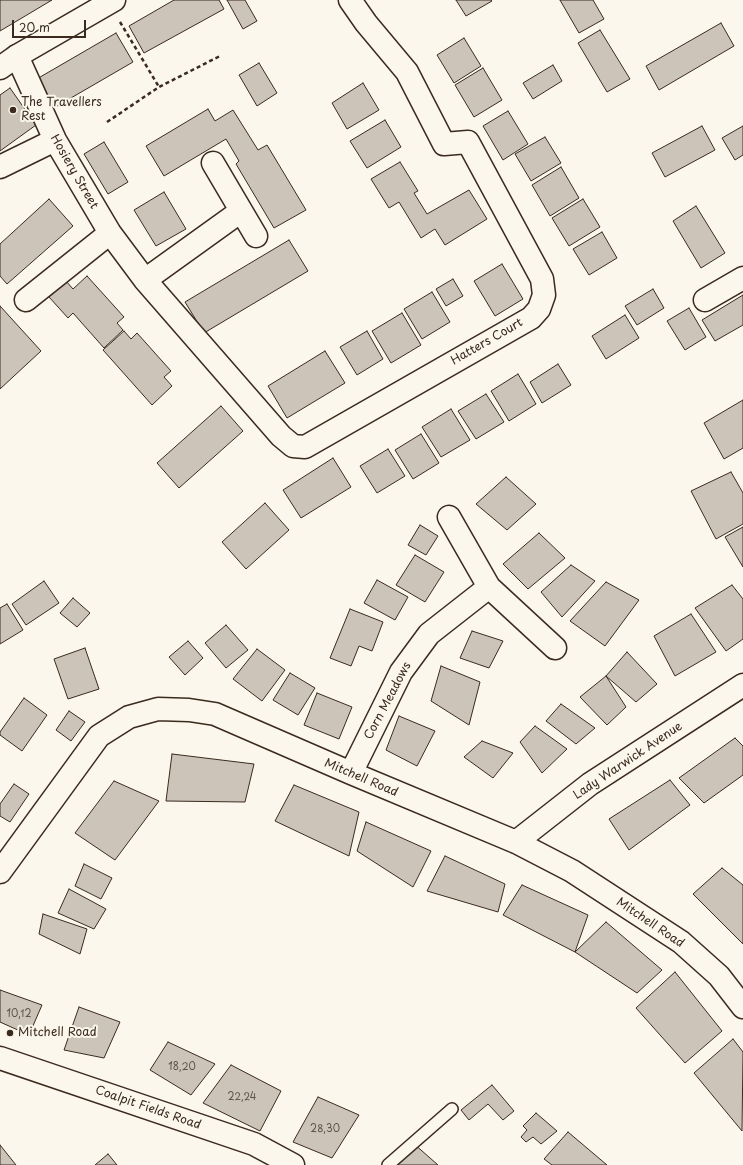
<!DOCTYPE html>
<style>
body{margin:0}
#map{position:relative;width:743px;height:1165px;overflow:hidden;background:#fbf7ec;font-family:"Playpen Sans",sans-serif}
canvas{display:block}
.scale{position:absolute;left:12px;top:20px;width:74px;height:18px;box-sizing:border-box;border:2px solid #3b2a1e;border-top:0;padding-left:5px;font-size:12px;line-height:14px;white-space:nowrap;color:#3b2a1e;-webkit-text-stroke:3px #fbf7ec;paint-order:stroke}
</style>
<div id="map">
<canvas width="743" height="1165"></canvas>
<div class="scale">20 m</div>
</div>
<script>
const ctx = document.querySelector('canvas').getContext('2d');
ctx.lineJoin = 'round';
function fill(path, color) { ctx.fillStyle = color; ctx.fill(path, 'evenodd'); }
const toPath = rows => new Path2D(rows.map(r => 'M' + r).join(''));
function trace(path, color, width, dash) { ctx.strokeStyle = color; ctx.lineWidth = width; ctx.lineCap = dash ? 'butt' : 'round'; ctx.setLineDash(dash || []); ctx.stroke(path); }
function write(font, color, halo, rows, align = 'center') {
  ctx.font = font + ' "Playpen Sans",sans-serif'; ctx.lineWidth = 4; ctx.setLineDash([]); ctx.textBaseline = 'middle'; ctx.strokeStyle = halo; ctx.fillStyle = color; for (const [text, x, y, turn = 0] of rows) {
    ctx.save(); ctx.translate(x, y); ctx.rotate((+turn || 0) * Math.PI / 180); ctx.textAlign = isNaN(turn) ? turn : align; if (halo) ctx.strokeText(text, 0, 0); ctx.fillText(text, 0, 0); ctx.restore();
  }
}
const building = toPath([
 [0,0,52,0,0,31,0,0],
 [174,0,219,0,224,9,144,53,129,26,174,0],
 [227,0,245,0,257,21,243,29,227,0],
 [456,0,491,0,492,1,466,16,456,0],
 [560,0,593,0,604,19,579,33,560,0],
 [721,23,734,46,659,90,646,66,721,23],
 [600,30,630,79,607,92,578,43,600,30],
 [116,33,133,62,52,109,35,80,116,33],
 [464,38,481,66,454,83,437,55,464,38],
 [259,63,277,93,257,106,239,75,259,63],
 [553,65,562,81,533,99,523,83,553,65],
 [483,68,502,100,474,117,455,85,483,68],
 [363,83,379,110,347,129,332,103,363,83],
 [10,88,36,125,0,151,0,95,10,88],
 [208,109,215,121,233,110,258,150,267,145,306,210,274,228,236,164,239,161,226,139,164,176,146,146,208,109],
 [508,111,528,144,503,160,483,126,508,111],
 [385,120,401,147,367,168,350,141,385,120],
 [702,126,715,150,665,177,652,153,702,126],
 [743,126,743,155,735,160,722,138,743,126],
 [545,137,561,163,531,181,515,154,545,137],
 [104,142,128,182,108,194,84,154,104,142],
 [400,162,418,191,414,193,427,214,469,190,487,219,445,245,435,229,421,238,399,202,389,208,371,179,400,162],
 [561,167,579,198,550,216,532,185,561,167],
 [164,192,186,229,156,246,134,210,164,192],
 [49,199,73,226,7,284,0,276,0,244,49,199],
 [583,199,600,227,569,246,552,218,583,199],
 [696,206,725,253,701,268,673,221,696,206],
 [602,232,617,258,589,275,573,249,602,232],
 [289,240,308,271,204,333,185,302,289,240],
 [502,264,523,299,495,316,474,281,502,264],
 [87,276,124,317,117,323,123,330,104,348,73,313,68,318,49,297,66,281,73,289,87,276],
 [453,279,463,296,446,306,436,289,453,279],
 [653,289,664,308,637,325,625,306,653,289],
 [432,292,450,322,422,339,404,309,432,292],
 [743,295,743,325,715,341,702,320,743,295],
 [0,306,41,351,0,389,0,306],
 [689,308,706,337,685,350,667,321,689,308],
 [402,313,421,345,391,363,372,331,402,313],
 [625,315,639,338,606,359,592,336,625,315],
 [124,331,131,339,137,333,171,371,164,377,172,386,152,405,103,350,124,331],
 [367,331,383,359,357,375,340,347,367,331],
 [325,351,345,383,287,418,268,386,325,351],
 [558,364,571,385,542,403,530,382,558,364],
 [518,374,536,404,509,421,491,391,518,374],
 [486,394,504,422,476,439,458,411,486,394],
 [743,400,743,448,724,459,704,423,743,400],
 [221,406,243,431,179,488,157,463,221,406],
 [451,409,470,440,441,457,422,427,451,409],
 [421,434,439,463,413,479,395,450,421,434],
 [388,449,405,476,377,493,360,466,388,449],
 [333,458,351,487,301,518,283,490,333,458],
 [731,472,743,493,743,524,716,539,691,491,731,472],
 [506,477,536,504,507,530,476,504,506,477],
 [265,503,289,530,246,569,222,542,265,503],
 [420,525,438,536,426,555,408,545,420,525],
 [743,527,743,567,725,537,743,527],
 [539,533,565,558,528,589,503,564,539,533],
 [415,555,444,572,425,602,396,585,415,555],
 [571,565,595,581,562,617,541,592,571,565],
 [377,580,408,597,395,620,364,603,377,580],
 [44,581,59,603,26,625,12,604,44,581],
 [606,582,639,600,605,646,570,621,606,582],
 [732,585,743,599,743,639,726,651,695,608,732,585],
 [73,598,90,613,77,627,60,613,73,598],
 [7,604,23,630,0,644,0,608,7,604],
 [350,609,383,622,372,651,359,646,351,666,330,658,350,609],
 [691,614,716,652,675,676,654,636,691,614],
 [226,625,248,650,226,668,205,643,226,625],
 [472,631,503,641,489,668,460,658,472,631],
 [188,641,203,658,185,675,169,657,188,641],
 [85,648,99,689,68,699,54,659,85,648],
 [257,649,285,670,262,701,233,679,257,649],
 [627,652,657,684,636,702,606,676,627,652],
 [441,666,480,682,469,725,431,701,441,666],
 [290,673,315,688,298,715,273,700,290,673],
 [606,676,626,707,607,725,580,697,606,676],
 [317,693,352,707,339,739,304,725,317,693],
 [24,698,47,715,22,751,0,735,0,732,24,698],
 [561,704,595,728,576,744,546,721,561,704],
 [69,711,85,722,71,741,56,730,69,711],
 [399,716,435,731,417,766,386,750,399,716],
 [535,726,567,749,542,773,520,742,535,726],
 [735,738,743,746,743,775,704,803,679,778,735,738],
 [482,741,513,753,493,778,464,757,482,741],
 [172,754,254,764,245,802,166,801,172,754],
 [670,780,690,805,629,850,609,819,670,780],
 [114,781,159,801,115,860,75,833,114,781],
 [14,784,29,794,10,822,0,816,0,804,14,784],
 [294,785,359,812,349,856,275,821,294,785],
 [366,822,431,851,413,887,357,851,366,822],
 [445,856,505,884,498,912,427,891,445,856],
 [84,864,112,878,101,899,75,886,84,864],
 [722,868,743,885,743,944,693,894,722,868],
 [522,885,588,915,575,952,503,915,522,885],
 [69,889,106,909,94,929,58,913,69,889],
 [43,914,87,929,80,954,39,934,43,914],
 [606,922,662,970,637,993,575,952,606,922],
 [675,972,722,1031,685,1063,636,1008,675,972],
 [0,990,42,1005,29,1035,0,1022,0,990],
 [79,1007,120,1022,104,1058,64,1050,79,1007],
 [733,1039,743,1052,742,1131,694,1073,733,1039],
 [168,1042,215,1064,191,1095,150,1070,168,1042],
 [231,1065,281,1091,260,1131,203,1103,231,1065],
 [492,1085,514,1111,503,1120,488,1104,469,1120,461,1110,492,1085],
 [318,1097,359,1115,332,1158,293,1142,318,1097],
 [536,1113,557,1131,541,1144,533,1137,526,1142,521,1137,527,1130,523,1126,536,1113],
 [568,1132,607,1165,552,1165,544,1159,568,1132],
 [413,1143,438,1165,392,1165,413,1143],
 [0,1145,16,1165,0,1165,0,1145],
 [108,1154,117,1165,95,1165,108,1154]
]);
const path = toPath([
 [120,22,159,87],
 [107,122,159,87,220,56]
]);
const lane = toPath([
 [388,1165,452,1109]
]);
const street = toPath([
 [17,56,55,140,110,233,145,280,281,436,293,446,305,447,531,318,539,309,544,295,542,279,468,142,444,144,407,72,366,23,350,0],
 [213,163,256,236],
 [0,167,55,140],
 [145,280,241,211],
 [26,300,110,233],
 [705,300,743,278],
 [449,517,489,587,555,648],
 [351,773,401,672,429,634,489,587],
 [516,842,590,784,743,685],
 [0,872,99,736,129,717,158,709,189,710,215,714,351,773,516,842,572,871,681,942,719,976,743,1007],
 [0,1058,254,1144,293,1165]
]);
const secondary = toPath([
 [0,68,17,56,114,0]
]);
const markers = [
 [13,110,4,"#3b2a1e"],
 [10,1033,4,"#3b2a1e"]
];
const numberNames = [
 ["10,12",19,1014],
 ["18,20",182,1067],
 ["22,24",242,1097],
 ["28,30",325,1129]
];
const poiNames = [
 ["The Travellers",21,103],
 ["Rest",21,117],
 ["Mitchell Road",18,1033]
];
const streetNames = [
 ["Hosiery Street",74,172,60],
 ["Hatters Court",487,342,-30],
 ["Corn Meadows",388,701,-62],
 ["Lady Warwick Avenue",628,761,-34],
 ["Mitchell Road",361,778,23],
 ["Mitchell Road",650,923,34],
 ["Coalpit Fields Road",148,1108,19]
];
fill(building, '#ccc4b9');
trace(building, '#3b2a1e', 1);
trace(lane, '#3b2a1e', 14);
trace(street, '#3b2a1e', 25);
trace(secondary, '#3b2a1e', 25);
trace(path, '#3b2a1e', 2.5, [4, 3]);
trace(lane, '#fbf7ec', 11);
trace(street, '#fbf7ec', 22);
trace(secondary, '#fbf7ec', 22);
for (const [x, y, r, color] of markers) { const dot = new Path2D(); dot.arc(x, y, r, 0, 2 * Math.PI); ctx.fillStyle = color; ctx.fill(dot); trace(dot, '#fbf7ec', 1.5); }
write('10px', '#5f5045', null, numberNames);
write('12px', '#3b2a1e', '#fbf7ec', poiNames, 'left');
write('12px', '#3b2a1e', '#fbf7ec', streetNames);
</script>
